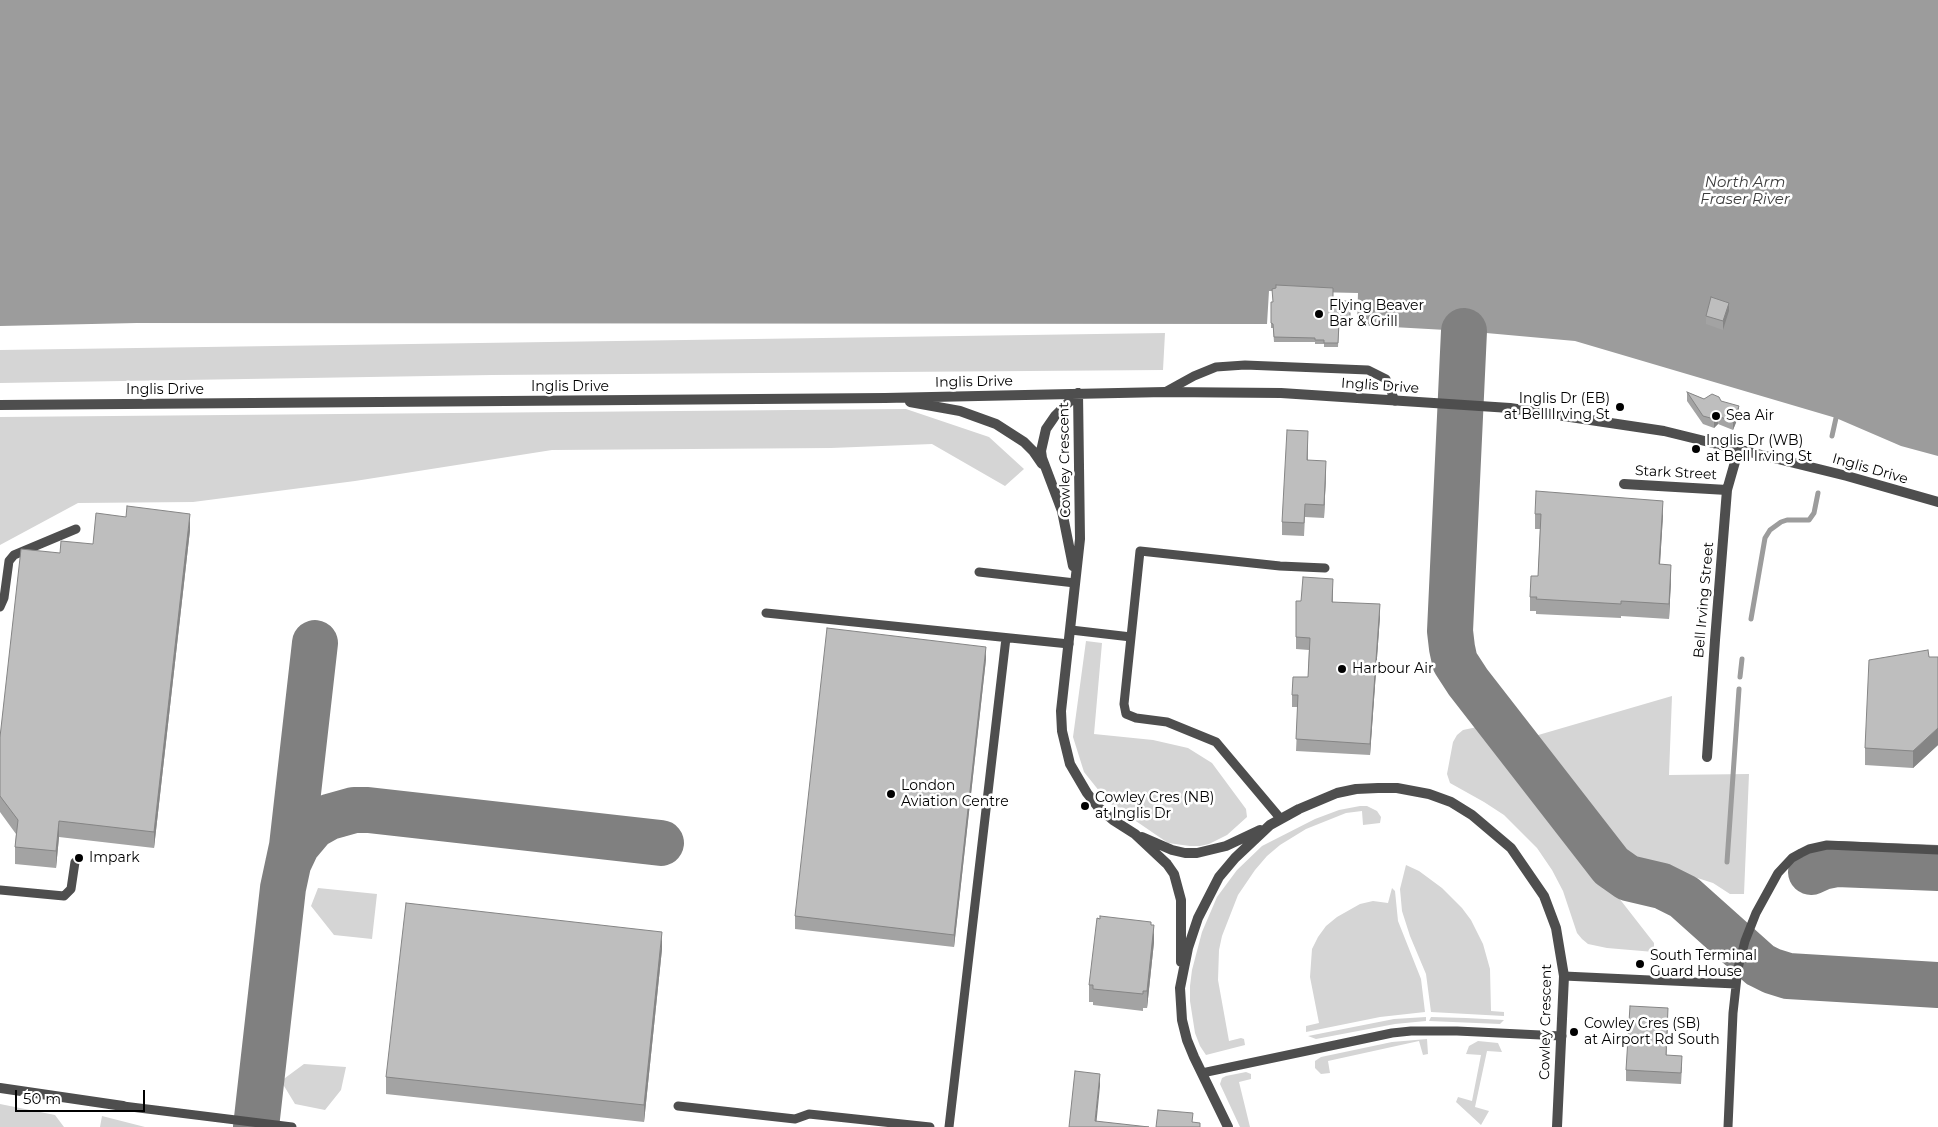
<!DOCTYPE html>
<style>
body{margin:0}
#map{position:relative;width:1938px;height:1127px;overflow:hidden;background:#fff;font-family:Montserrat,sans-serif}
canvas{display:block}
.scale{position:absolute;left:15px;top:1090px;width:130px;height:22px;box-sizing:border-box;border:2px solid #000;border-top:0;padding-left:6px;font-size:15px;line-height:18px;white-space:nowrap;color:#000;-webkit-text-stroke:4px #fff;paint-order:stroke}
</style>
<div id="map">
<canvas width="1938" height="1127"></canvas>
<div class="scale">50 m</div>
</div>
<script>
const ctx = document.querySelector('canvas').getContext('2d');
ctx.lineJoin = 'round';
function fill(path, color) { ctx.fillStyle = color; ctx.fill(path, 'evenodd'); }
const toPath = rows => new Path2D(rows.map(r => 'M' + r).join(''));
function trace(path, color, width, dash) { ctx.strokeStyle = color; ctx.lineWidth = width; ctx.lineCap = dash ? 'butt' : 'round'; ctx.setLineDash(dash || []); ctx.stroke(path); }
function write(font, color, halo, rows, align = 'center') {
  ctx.font = font + ' Montserrat,sans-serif'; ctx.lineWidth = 5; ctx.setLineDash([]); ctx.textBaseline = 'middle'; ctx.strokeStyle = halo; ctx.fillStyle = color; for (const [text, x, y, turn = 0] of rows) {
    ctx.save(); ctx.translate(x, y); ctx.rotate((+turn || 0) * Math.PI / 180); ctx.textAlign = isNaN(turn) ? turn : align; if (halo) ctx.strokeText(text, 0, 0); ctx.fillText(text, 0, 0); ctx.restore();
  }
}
const green = toPath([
 [1165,333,1163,370,492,375,0,383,0,350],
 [906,409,989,437,1024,469,1005,486,932,444,831,448,552,450,355,481,193,502,78,503,0,545,0,417],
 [1086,641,1102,643,1094,734,1153,740,1188,748,1212,763,1246,809,1247,817,1227,835,1209,844,1200,846,1190,846,1168,843,1108,802,1084,772,1073,737],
 [1672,696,1669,775,1749,774,1744,894,1730,894,1713,883,1688,875,1617,864,1528,738],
 [1477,727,1483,728,1490,734,1498,743,1654,943,1654,952,1607,948,1588,944,1582,939,1577,933,1563,891,1552,870,1537,848,1504,815,1484,802,1450,783,1447,774,1453,742,1457,735,1463,730],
 [1360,806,1367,806,1377,811,1381,817,1380,823,1363,825,1362,811,1346,813,1306,829,1280,845,1267,856,1255,870,1238,895,1222,936,1219,950,1218,980,1229,1041,1241,1038,1244,1039,1245,1045,1206,1055,1200,1046,1195,1033,1190,1001,1190,986,1192,970,1202,932,1217,897,1237,870,1262,846,1315,819,1339,810],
 [1406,865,1419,871,1442,888,1462,908,1471,920,1483,944,1490,969,1491,1011,1504,1012,1504,1016,1431,1012,1426,974,1410,936,1402,911,1400,889],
 [318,888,377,894,372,939,334,935,311,906],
 [1392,888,1395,891,1398,921,1421,979,1425,1012,1380,1017,1306,1032,1306,1026,1319,1023,1310,977,1312,949,1318,937,1326,926,1337,917,1360,904,1373,901,1388,903],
 [1426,1017,1426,1021,1395,1024,1316,1039,1308,1036,1394,1019],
 [1431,1017,1466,1018,1504,1020,1500,1024,1429,1021],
 [1427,1039,1428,1054,1423,1055,1419,1041,1328,1061,1330,1073,1321,1074,1315,1068,1315,1061,1321,1057,1392,1042],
 [1478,1041,1498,1043,1502,1052,1487,1051,1475,1107,1489,1111,1481,1125,1456,1102,1458,1097,1472,1101,1481,1055,1466,1054,1469,1046],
 [304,1064,346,1067,341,1090,325,1110,295,1104,281,1081],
 [1246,1072,1251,1074,1251,1079,1239,1082,1250,1127,1240,1127,1220,1084,1222,1078,1226,1076],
 [0,1104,55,1115,64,1127,0,1127],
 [102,1116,145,1127,100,1127]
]);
const water = toPath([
 [0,0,1938,0,1938,456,1901,446,1836,418,1575,341,1464,331,1357,325,1358,293,1269,291,1267,324,137,323,0,326]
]);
const stream = toPath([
 [1832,436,1836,418],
 [1751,619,1765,538,1770,530,1781,522,1787,520,1809,520,1814,513,1818,493],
 [1740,677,1742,659],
 [1727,862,1739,689]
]);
const taxiway = toPath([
 [1464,331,1450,631,1452,648,1455,662,1468,682,1611,866,1628,878,1662,886,1684,897,1760,965,1772,971,1788,976,1938,985],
 [288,864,297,845,313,826,329,817,354,810,368,810,661,843],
 [1811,872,1822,867,1837,864,1938,868],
 [256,1127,283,888,292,846,315,643]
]);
const service = toPath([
 [1165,392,1194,376,1216,367,1245,365,1368,370,1386,379,1395,401],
 [979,572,1075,583],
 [0,607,4,598,9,561,14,555,76,529],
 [766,613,1069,644],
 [1071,630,1131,637,1124,704,1126,714,1136,718,1167,722,1216,742,1280,818],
 [1131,637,1140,551,1280,566,1325,568],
 [0,890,64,896,71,889,75,862],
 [1564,976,1736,984],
 [1202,1073,1392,1033,1411,1031,1457,1031,1562,1036],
 [123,1106,292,1127],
 [678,1106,795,1119,809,1114,930,1127],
 [949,1127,1006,638],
 [1728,1127,1733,1013,1738,968,1745,941,1756,913,1778,873,1792,858,1801,853,1809,849,1827,845,1938,850]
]);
const minor = toPath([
 [1078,393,1080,539,1061,711,1062,731,1070,764,1087,793,1098,807,1113,820,1135,834,1167,864,1174,874,1181,900,1181,962],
 [910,402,960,411,996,424,1024,442,1033,451,1042,464],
 [0,405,885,398,1165,392,1281,393,1510,408,1664,431,1847,476,1938,502],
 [1624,484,1727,490],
 [1073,566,1062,511,1042,458,1041,451,1046,429,1055,416,1078,393],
 [1707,757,1715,640,1727,490,1739,448],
 [1142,837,1172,850,1185,853,1197,853,1226,846,1260,830],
 [0,1088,123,1106],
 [1228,1127,1194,1057,1187,1040,1182,1020,1180,988,1188,948,1198,918,1219,877,1235,858,1270,825,1299,809,1337,793,1356,789,1378,788,1397,788,1429,794,1451,802,1472,815,1511,848,1544,896,1556,928,1564,976,1557,1127]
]);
const wall = toPath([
 [1333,301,1350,301,1350,327,1339,327,1338,347,1324,347,1324,344,1315,344,1315,342,1274,342,1273,328,1271,328,1271,302],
 [1729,311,1723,330,1706,324,1706,316],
 [1687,392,1704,399,1721,401,1739,415,1733,430,1718,424,1714,428,1703,424,1687,401],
 [1308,444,1308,460,1326,474,1324,518,1305,517,1304,536,1282,535,1282,522],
 [1535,514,1663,515,1660,564,1671,580,1669,619,1621,616,1621,618,1536,614,1536,611,1530,611,1530,597,1538,576,1540,529,1535,529],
 [190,530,154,848,59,837,56,868,15,864,15,847,16,834,0,812,0,737,60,553,93,544],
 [1333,590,1333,602,1380,616,1370,755,1296,751,1298,707,1292,707,1292,695,1308,677,1309,650,1296,649,1296,601,1301,601],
 [1929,657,1938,657,1938,745,1913,768,1865,765,1865,748],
 [986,659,954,947,795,929,795,916],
 [1151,925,1154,942,1147,1008,1143,1008,1143,1011,1093,1005,1093,1002,1089,1002,1089,985],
 [662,949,644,1122,386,1094,386,1077],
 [1668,1019,1666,1055,1682,1067,1681,1084,1626,1081,1626,1070]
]);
const shadedWall = toPath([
 [1729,303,1729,311,1723,330,1723,321],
 [1739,406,1739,415,1733,430,1733,422],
 [1718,416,1718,424,1714,428,1714,419],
 [1326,461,1326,474,1324,518,1324,505],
 [1663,501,1663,515,1659,579,1659,564],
 [190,514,190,530,154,848,154,832],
 [1671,565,1671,580,1669,619,1669,604],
 [1380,604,1380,616,1370,755,1370,744],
 [986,647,986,659,954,947,954,935],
 [1938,728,1938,745,1913,768,1913,751],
 [59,821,59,837,56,868,56,851],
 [1154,925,1154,942,1147,1008,1147,991],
 [662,932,662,949,644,1122,644,1105],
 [1668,1008,1668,1019,1666,1066,1666,1055],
 [1100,1074,1100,1086,1096,1127,1095,1121]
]);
const building = toPath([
 [1276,285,1333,288,1333,301,1350,301,1350,323,1339,323,1338,343,1324,343,1324,340,1315,340,1315,338,1274,337,1273,324,1271,323,1271,302,1273,302,1272,289,1276,288,1276,285],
 [1711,297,1729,303,1723,321,1706,316,1711,297],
 [1687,392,1704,399,1712,394,1719,397,1721,401,1739,406,1733,422,1718,416,1714,419,1703,416,1687,392],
 [1287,430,1308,431,1307,460,1326,461,1324,505,1305,504,1304,523,1282,522,1287,430],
 [1536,491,1663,501,1659,564,1671,565,1669,604,1621,601,1621,604,1536,599,1537,597,1530,597,1531,576,1538,576,1541,514,1535,514,1536,491],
 [127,506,190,514,154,832,59,821,56,851,15,847,18,820,0,796,0,737,21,549,60,553,61,541,93,544,96,513,126,517,127,506],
 [1303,577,1333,579,1332,602,1380,604,1370,744,1296,739,1298,695,1292,695,1293,677,1308,677,1310,638,1296,637,1296,601,1301,601,1303,577],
 [827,628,986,647,954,935,795,916,827,628],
 [1928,650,1929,657,1938,657,1938,728,1913,751,1865,748,1869,660,1928,650],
 [406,903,662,932,644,1105,386,1077,406,903],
 [1100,916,1151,922,1151,925,1154,925,1147,991,1143,991,1143,994,1093,989,1093,985,1089,985,1097,918,1100,919,1100,916],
 [1630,1006,1668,1008,1666,1055,1682,1056,1681,1073,1626,1070,1630,1006],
 [1075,1071,1100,1074,1095,1121,1149,1127,1069,1127,1075,1071],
 [1158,1110,1193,1113,1192,1122,1200,1123,1200,1127,1156,1127,1158,1110]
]);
const markers = [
 [1319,314,5,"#000"],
 [1620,407,5,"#000"],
 [1716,416,5,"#000"],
 [1696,449,5,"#000"],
 [1342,669,5,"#000"],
 [891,794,5,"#000"],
 [1085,806,5,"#000"],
 [79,858,5,"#000"],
 [1640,964,5,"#000"],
 [1574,1032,5,"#000"]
];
const poiNames = [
 ["Flying Beaver",1329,306],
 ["Bar & Grill",1329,322],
 ["Inglis Dr (EB)",1610,399,"right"],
 ["at Bell Irving St",1610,415,"right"],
 ["Sea Air",1726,416],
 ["Inglis Dr (WB)",1706,441],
 ["at Bell Irving St",1706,457],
 ["Harbour Air",1352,669],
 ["London",901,786],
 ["Aviation Centre",901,802],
 ["Cowley Cres (NB)",1095,798],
 ["at Inglis Dr",1095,814],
 ["Impark",89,858],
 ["South Terminal",1650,956],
 ["Guard House",1650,972],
 ["Cowley Cres (SB)",1584,1024],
 ["at Airport Rd South",1584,1040]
];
const streetNames = [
 ["Inglis Drive",974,382,-1],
 ["Inglis Drive",1380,386,4],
 ["Inglis Drive",570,387],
 ["Inglis Drive",165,390],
 ["Cowley Crescent",1065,460,-91],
 ["Inglis Drive",1870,469,16],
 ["Stark Street",1676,473,3],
 ["Bell Irving Street",1704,600,-85],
 ["Cowley Crescent",1546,1022,-89]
];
const waterNames = [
 ["North Arm",1745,183],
 ["Fraser River",1745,200]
];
fill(green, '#d5d5d5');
fill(water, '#9c9c9c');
trace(stream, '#9c9c9c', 5);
trace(taxiway, '#808080', 46);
trace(service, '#4e4e4e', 9);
trace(minor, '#4e4e4e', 10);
fill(wall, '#a3a3a3');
fill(shadedWall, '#858585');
fill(building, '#bebebe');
trace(building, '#858585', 1);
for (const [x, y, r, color] of markers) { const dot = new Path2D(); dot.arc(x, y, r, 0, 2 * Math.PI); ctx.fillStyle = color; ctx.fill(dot); trace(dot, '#fff', 2); }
write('14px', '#000', '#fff', poiNames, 'left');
write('14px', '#000', '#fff', streetNames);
write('italic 15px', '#3d3d3d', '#fff', waterNames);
</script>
